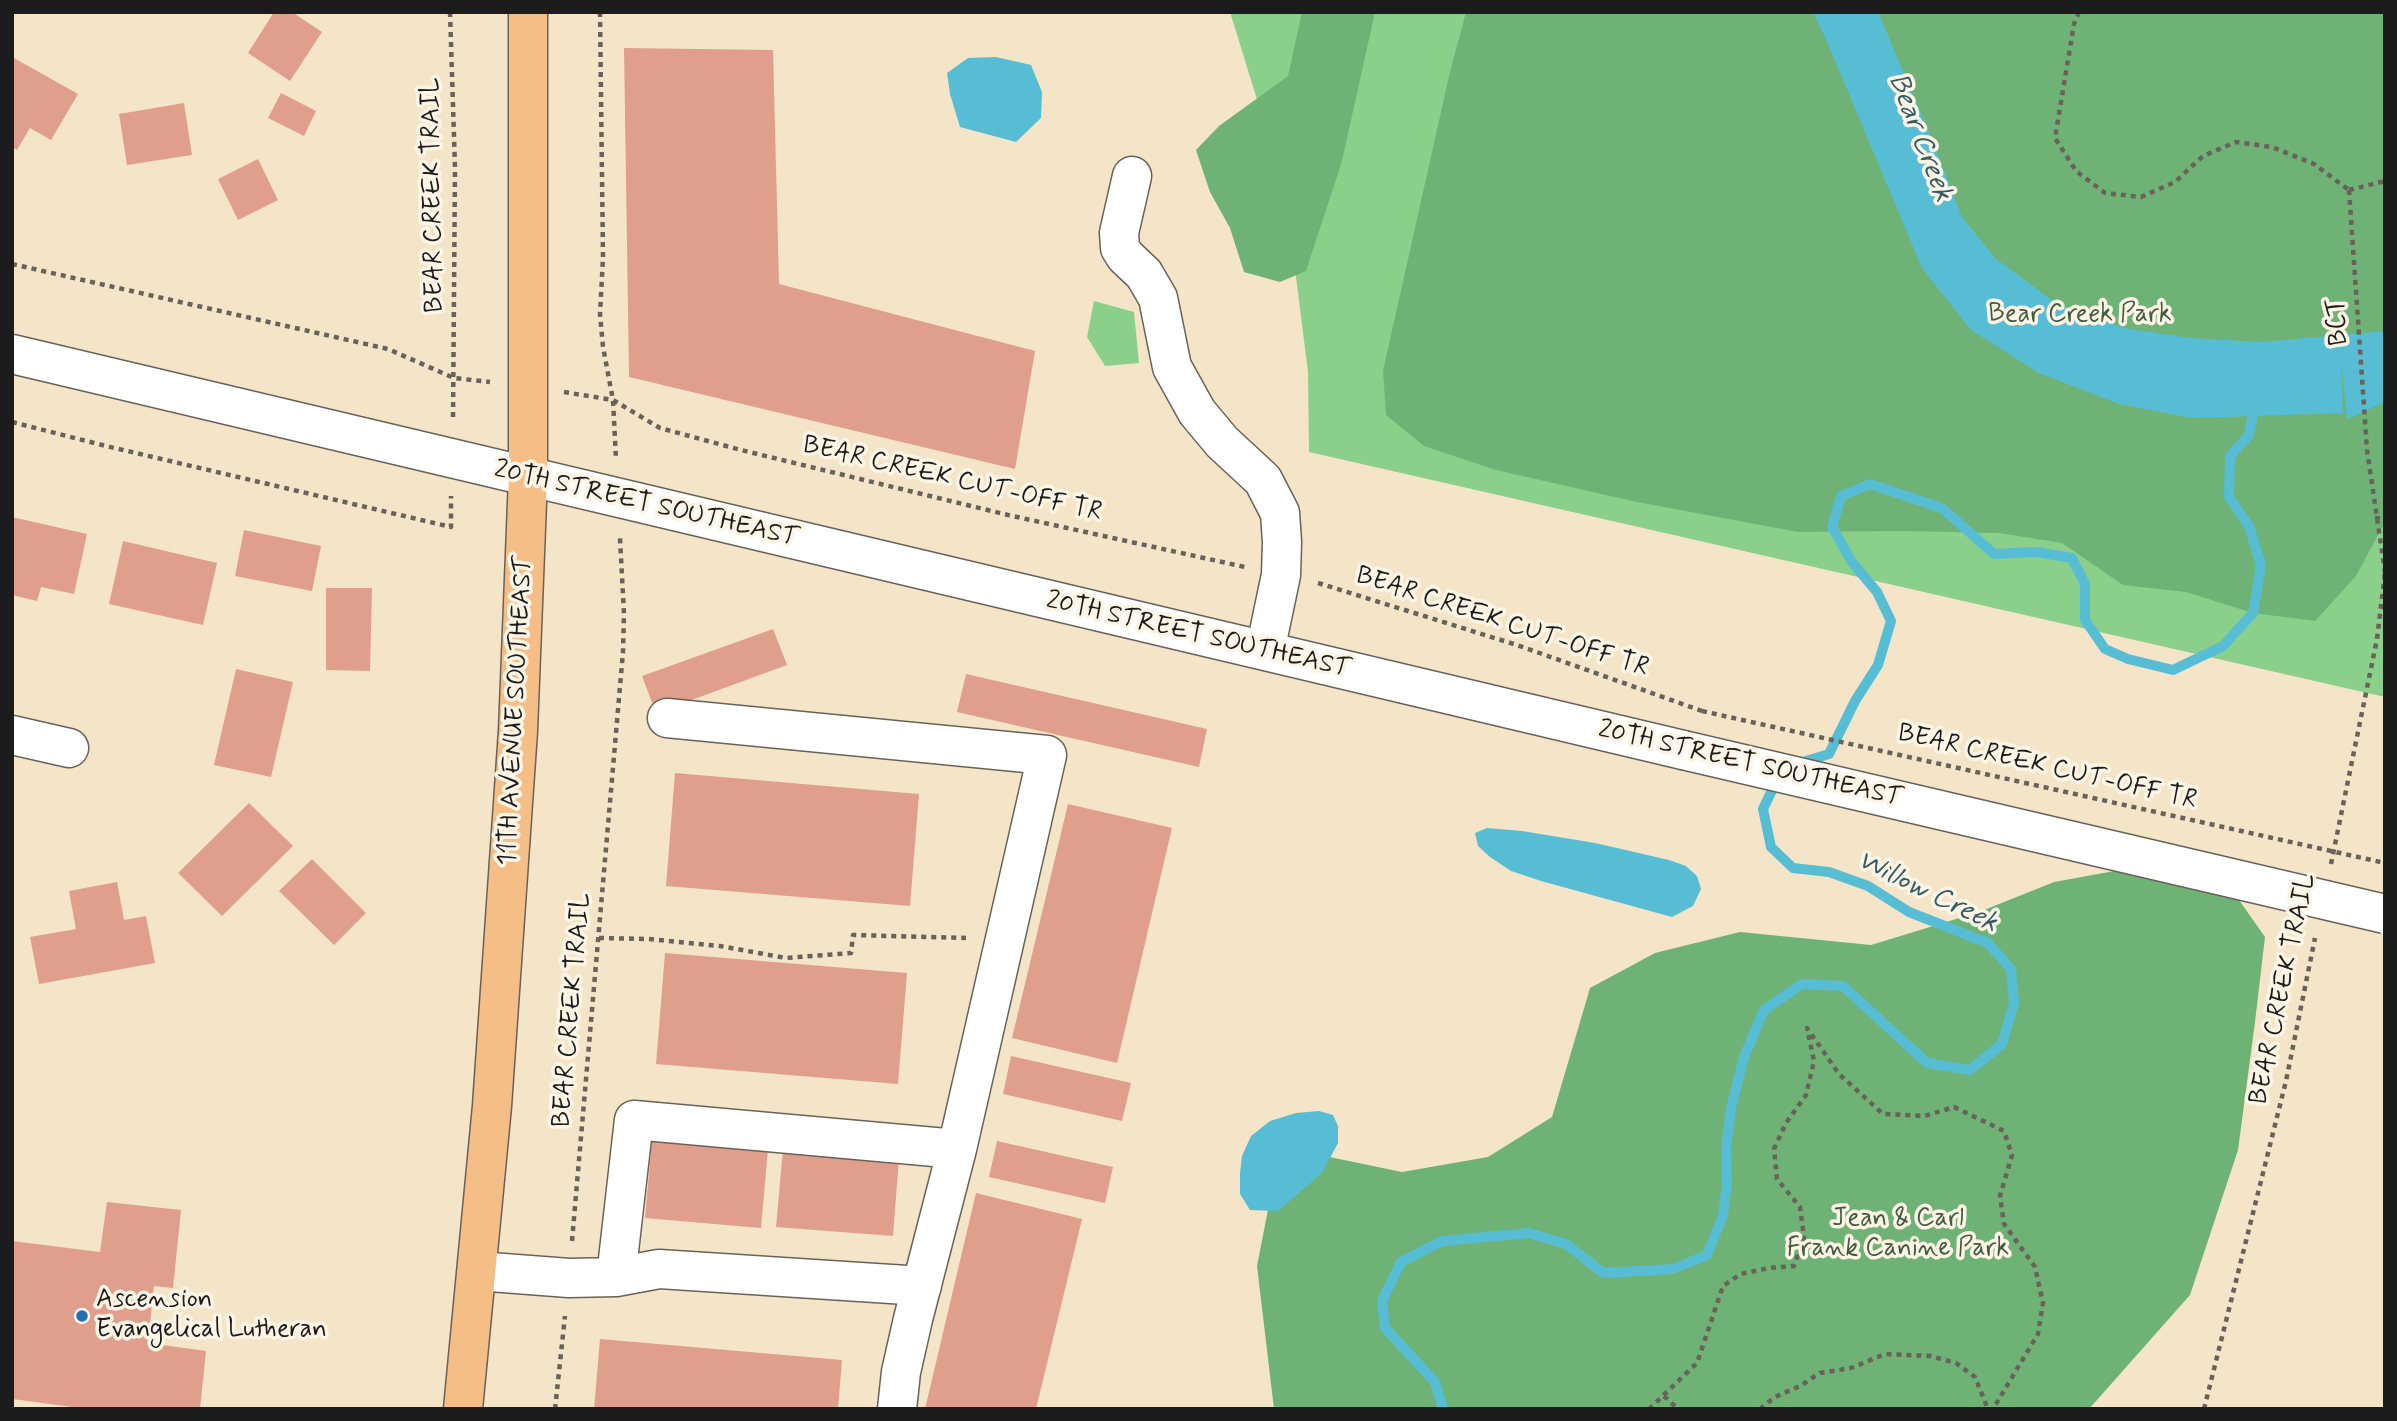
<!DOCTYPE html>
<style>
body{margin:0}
#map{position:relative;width:2397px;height:1421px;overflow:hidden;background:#f4e5c9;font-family:Mynerve,sans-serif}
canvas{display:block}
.frame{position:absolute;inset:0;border:14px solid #1c1c1c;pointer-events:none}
</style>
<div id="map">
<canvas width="2397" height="1421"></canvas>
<div class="frame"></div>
</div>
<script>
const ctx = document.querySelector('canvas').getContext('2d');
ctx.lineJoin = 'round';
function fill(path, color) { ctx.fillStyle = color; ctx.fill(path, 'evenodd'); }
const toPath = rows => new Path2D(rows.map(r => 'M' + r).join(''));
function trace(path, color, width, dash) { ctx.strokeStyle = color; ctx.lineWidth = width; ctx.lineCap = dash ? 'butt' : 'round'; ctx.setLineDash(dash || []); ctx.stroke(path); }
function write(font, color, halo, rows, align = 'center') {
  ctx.font = font + ' Mynerve,sans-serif'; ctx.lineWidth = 7; ctx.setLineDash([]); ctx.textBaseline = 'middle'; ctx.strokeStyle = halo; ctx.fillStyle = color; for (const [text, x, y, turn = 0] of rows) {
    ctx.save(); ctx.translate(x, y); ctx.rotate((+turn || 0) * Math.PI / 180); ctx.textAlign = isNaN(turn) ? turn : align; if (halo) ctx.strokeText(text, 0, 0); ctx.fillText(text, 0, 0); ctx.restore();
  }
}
const green = toPath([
 [1230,12,2385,12,2385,697,1309,452,1308,372,1285,190],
 [1094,301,1134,312,1139,363,1105,366,1087,337]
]);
const forest = toPath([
 [1302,12,1375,12,1342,161,1306,271,1280,282,1244,272,1230,228,1210,192,1196,150,1219,126,1288,76],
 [1466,12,2385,12,2385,522,2356,576,2315,621,2253,613,2186,592,2123,585,2062,543,1999,533,1899,531,1798,532,1637,502,1496,470,1424,446,1386,415,1383,371,1449,76],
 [2153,864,2225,880,2265,937,2255,1022,2238,1150,2190,1295,2089,1409,1274,1409,1257,1266,1272,1189,1315,1154,1402,1172,1488,1157,1552,1117,1590,988,1655,953,1740,932,1871,945,1979,912,2054,882]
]);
const water = toPath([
 [1813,12,1878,12,1930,135,1962,217,1995,258,2057,304,2124,328,2190,338,2262,342,2385,331,2385,402,2347,419,2341,362,2343,413,2192,418,2119,404,2039,373,1971,330,1922,268,1828,44],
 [996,57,1031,65,1042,92,1041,118,1016,142,960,127,950,94,947,73,968,58],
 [1487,828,1522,831,1595,843,1669,860,1686,866,1697,876,1701,889,1693,906,1672,917,1541,881,1511,871,1490,857,1478,846,1475,833],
 [1319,1111,1333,1115,1338,1126,1338,1143,1322,1173,1278,1211,1250,1210,1240,1194,1240,1173,1242,1156,1251,1136,1270,1121,1296,1113]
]);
const stream = toPath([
 [1796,764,1829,754,1855,701,1878,665,1891,621,1877,592,1852,562,1832,527,1841,496,1870,484,1942,508,1994,554,2036,552,2072,558,2085,584,2085,620,2105,649,2128,659,2173,670,2223,646,2253,613,2261,565,2249,526,2229,497,2230,456,2249,435,2255,404],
 [1443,1409,1435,1382,1385,1328,1382,1301,1401,1262,1442,1241,1529,1233,1566,1244,1603,1273,1673,1269,1707,1255,1723,1215,1727,1183,1726,1148,1731,1108,1744,1057,1764,1010,1802,984,1843,986,1927,1063,1970,1070,2002,1044,2014,1003,2011,969,1988,943,1909,912,1868,886,1829,872,1793,868,1771,847,1763,809,1777,780]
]);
const building = toPath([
 [274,12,292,12,322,32,290,81,248,53],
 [624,48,773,50,779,284,1035,351,1015,469,629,377],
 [14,58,78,94,51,140,30,128,17,150,12,147,12,62],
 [281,93,316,111,304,136,268,118],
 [184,103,192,155,127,165,119,114],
 [258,159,278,200,238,220,218,179],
 [12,517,87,534,74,594,41,587,37,601,12,595],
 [244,530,321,546,312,591,235,576],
 [123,541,217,563,203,625,109,604],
 [326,588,372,588,370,671,326,670],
 [773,629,787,665,656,713,642,676],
 [236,669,293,682,271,777,214,765],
 [966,674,1207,729,1199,767,957,712],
 [675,773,919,794,910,906,666,886],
 [249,803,293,846,222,916,178,873],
 [1068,804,1172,828,1117,1063,1012,1038],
 [312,859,366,913,334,945,279,891],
 [117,882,124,920,146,916,155,963,39,984,30,937,76,929,69,891],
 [665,953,907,973,898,1084,656,1064],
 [1011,1056,1131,1083,1122,1121,1003,1094],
 [652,1140,768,1149,761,1228,645,1218],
 [997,1141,1113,1167,1105,1203,989,1177],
 [783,1149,899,1158,893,1236,776,1227],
 [976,1193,1082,1219,1036,1409,925,1409],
 [107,1202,181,1210,173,1288,154,1286,148,1343,206,1351,200,1409,87,1409,12,1399,12,1241,100,1252],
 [600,1339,842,1360,838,1409,594,1409]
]);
const path = toPath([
 [450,12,455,167,453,421],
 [600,12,603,258,600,314,603,347,613,400,616,459],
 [2079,12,2074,24,2055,138,2076,171,2105,193,2141,197,2175,182,2203,156,2236,142,2272,147,2314,164,2349,190],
 [2349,190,2367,450,2385,572],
 [2349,190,2385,181],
 [12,264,388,349,454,378,490,382],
 [564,392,613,400,660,428,741,450,1008,515,1245,567],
 [12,422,106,446,451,527,451,496],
 [2375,518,2385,519],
 [1318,583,1517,645,1702,711],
 [2331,864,2377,639,2385,573],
 [599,938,648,939,720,946,786,958,851,953,853,935,966,938],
 [572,1241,623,652,624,614,620,538],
 [1664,1396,1678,1409],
 [555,1409,565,1316],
 [1649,1409,1697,1363,1723,1286,1741,1274,1769,1268,1794,1266,1804,1237,1800,1207,1777,1179,1774,1149,1786,1123,1806,1095,1814,1061,1807,1028,1839,1074,1883,1114,1925,1116,1954,1107,2004,1131,2012,1155,2000,1196,2004,1224,2035,1267,2043,1303,2038,1334,1993,1409],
 [1760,1409,1775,1397,1800,1386,1820,1373,1851,1368,1885,1354,1930,1356,1956,1363,1975,1377,1988,1409],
 [2204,1409,2286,1081,2315,938]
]);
const minor = toPath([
 [1132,176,1119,233,1120,248,1125,256,1144,274,1158,298,1172,367,1197,412,1222,442,1263,480,1280,513,1282,542,1281,575,1265,651],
 [12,354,1683,750],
 [667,718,1047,755,957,1149,913,1319,901,1372,897,1409],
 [12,735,69,748],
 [477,1271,569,1278,616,1277,659,1269,922,1286],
 [616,1277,634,1120,957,1149]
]);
const major = toPath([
 [463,1409,492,1106,518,731,528,477,528,12]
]);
const pathBridge = toPath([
 [1702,711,2385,863]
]);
const minorBridge = toPath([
 [1683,750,2385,914]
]);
const markers = [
 [82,1316,7,"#1f6fb2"]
];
const streetNames = [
 ["BEAR CREEK TRAIL",434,195,-91],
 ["BCT",2339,322,-94],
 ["BEAR CREEK CUT-OFF TR",952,480,13],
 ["20TH STREET SOUTHEAST",646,505,13],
 ["BEAR CREEK CUT-OFF TR",1502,623,18],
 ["20TH STREET SOUTHEAST",1198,636,13],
 ["11TH AVENUE SOUTHEAST",517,711,-87],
 ["20TH STREET SOUTHEAST",1750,765,13],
 ["BEAR CREEK CUT-OFF TR",2047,768,13],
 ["BEAR CREEK TRAIL",2284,989,-78],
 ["BEAR CREEK TRAIL",573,1010,-85]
];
const parkNames = [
 ["Bear Creek Park",2080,316],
 ["Jean & Carl",1898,1220],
 ["Frank Canine Park",1898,1250]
];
const poiNames = [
 ["Ascension",96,1301],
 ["Evangelical Lutheran",96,1331]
];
const waterNames = [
 ["Bear Creek",1919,138,69],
 ["Willow Creek",1927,893,26]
];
fill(green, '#8ad08a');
fill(forest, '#6fb276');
fill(water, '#57bdd5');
trace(stream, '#57bdd5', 10);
fill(building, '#e09f8c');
trace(minor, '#686259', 41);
trace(major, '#686259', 41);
trace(path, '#686259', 4.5, [5, 5]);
trace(minor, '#fff', 38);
trace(major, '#f6be87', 38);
trace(minorBridge, '#686259', 41, []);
trace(pathBridge, '#686259', 4.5, [5, 5]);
trace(minorBridge, '#fff', 38);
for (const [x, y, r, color] of markers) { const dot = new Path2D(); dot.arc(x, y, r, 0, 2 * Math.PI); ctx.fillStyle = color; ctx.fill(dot); trace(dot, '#fcf5e5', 2.5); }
write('26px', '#1c1c1c', '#fcf5e5', streetNames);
write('26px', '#425b42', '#fcf5e5', parkNames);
write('26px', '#1c1c1c', '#fcf5e5', poiNames, 'left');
write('italic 28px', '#345c66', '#fcf5e5', waterNames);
</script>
